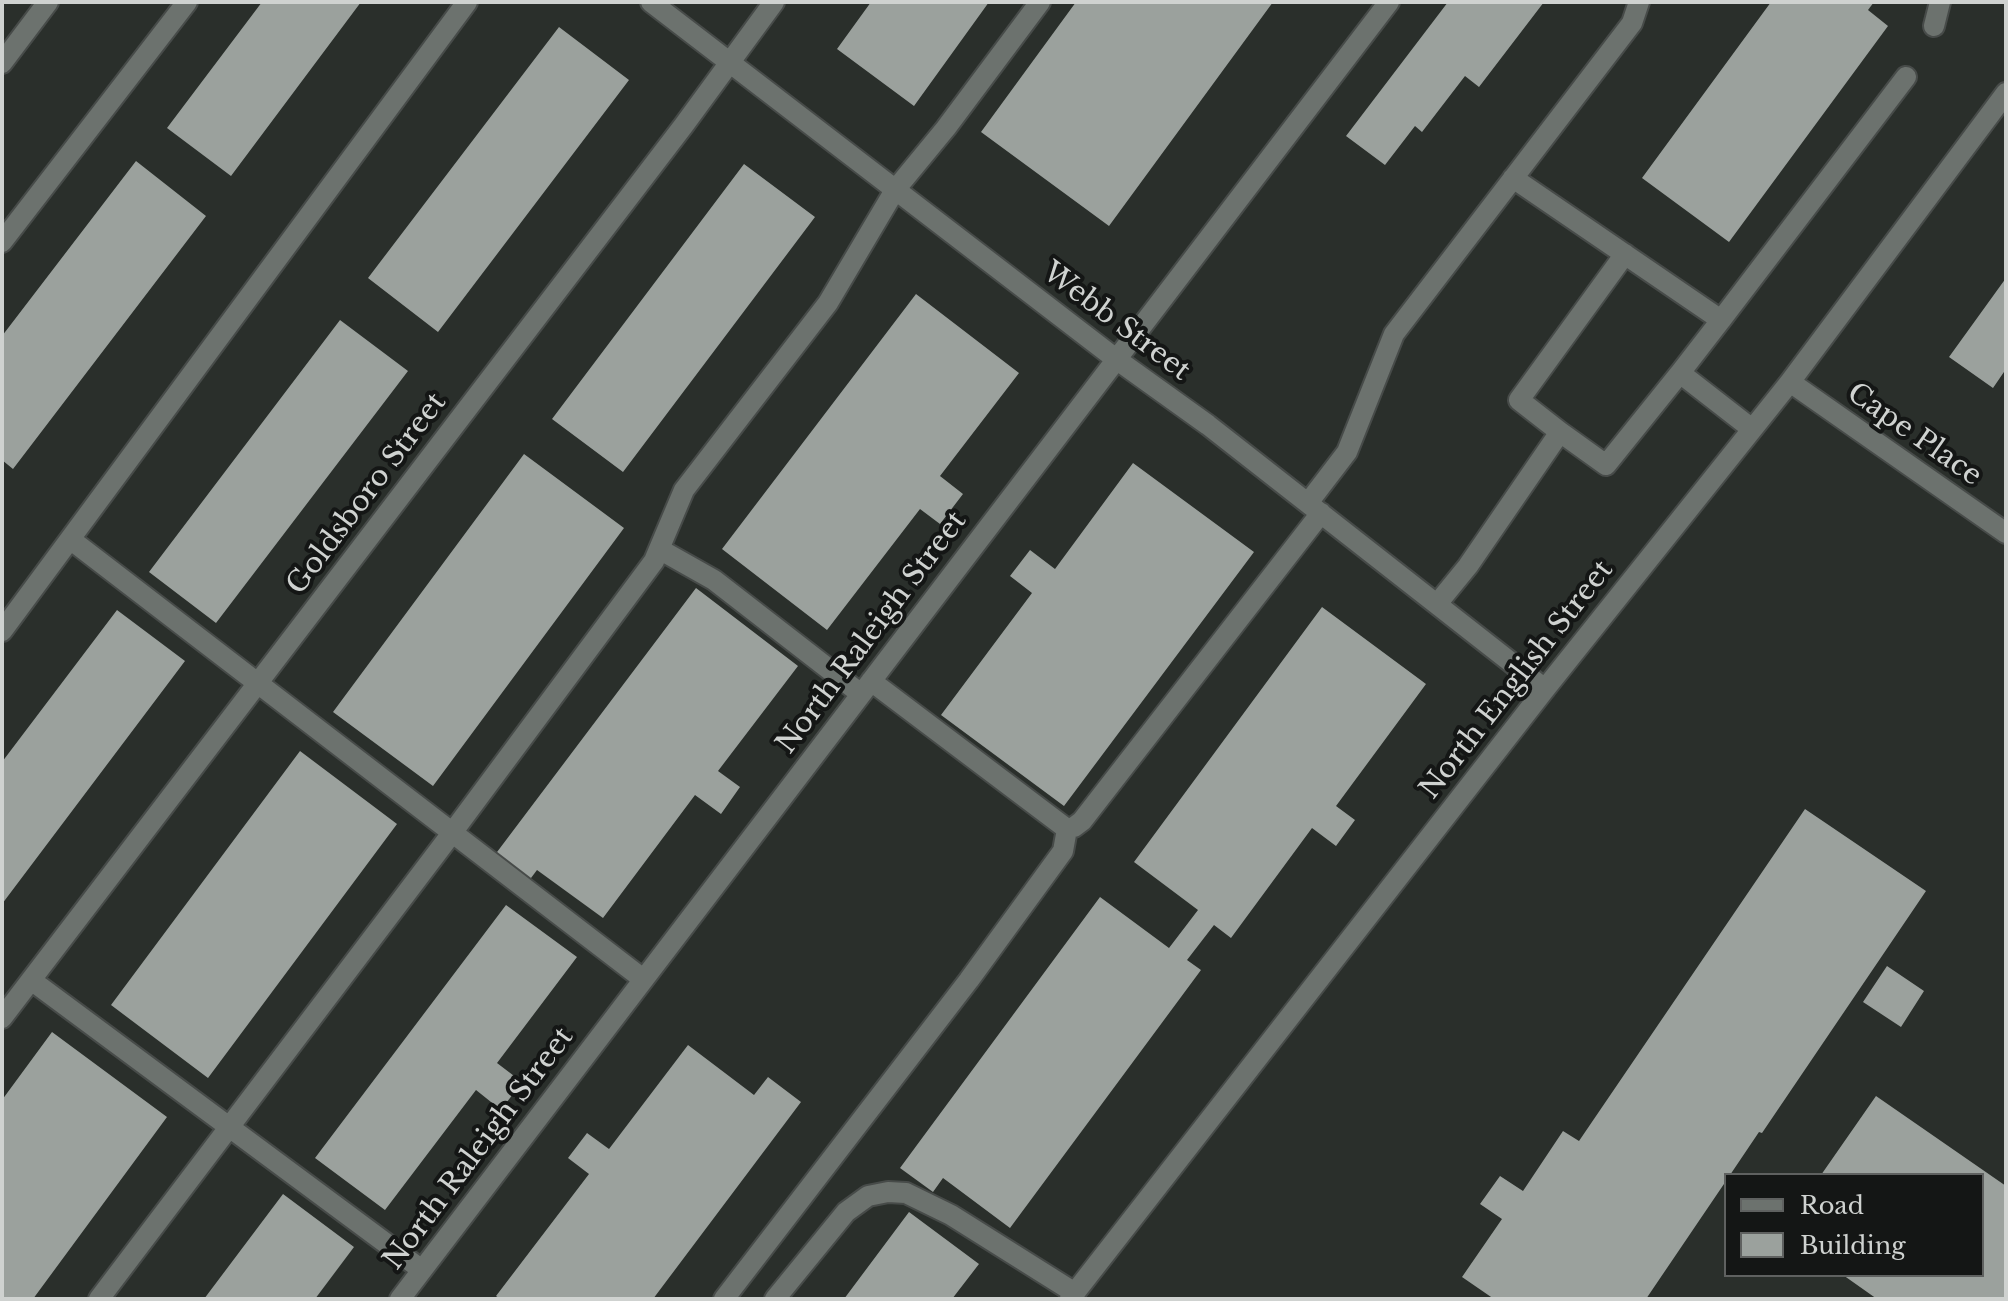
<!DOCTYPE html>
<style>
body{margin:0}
#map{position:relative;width:2008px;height:1301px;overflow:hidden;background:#2a2f2b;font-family:"Libre Baskerville",serif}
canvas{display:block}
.frame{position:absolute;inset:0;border:4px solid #cfd2d0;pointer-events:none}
.legend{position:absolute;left:1724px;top:1173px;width:260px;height:104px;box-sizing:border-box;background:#141615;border:2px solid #5f6160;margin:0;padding:10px 14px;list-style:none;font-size:24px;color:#cfd2d0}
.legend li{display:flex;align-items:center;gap:16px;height:40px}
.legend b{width:40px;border:2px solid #5f6160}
</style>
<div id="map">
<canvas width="2008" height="1301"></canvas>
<div class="frame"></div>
<ul class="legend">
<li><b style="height:10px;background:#6c726e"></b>Road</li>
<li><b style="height:22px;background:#9ba19d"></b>Building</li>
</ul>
</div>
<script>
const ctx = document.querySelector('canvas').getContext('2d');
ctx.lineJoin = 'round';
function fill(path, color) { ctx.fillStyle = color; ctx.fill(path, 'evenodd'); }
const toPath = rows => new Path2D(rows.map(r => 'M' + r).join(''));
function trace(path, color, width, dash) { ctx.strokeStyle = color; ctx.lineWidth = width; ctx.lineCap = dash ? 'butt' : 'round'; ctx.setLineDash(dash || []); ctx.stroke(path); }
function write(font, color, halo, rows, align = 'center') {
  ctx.font = font + ' "Libre Baskerville",serif'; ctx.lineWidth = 8; ctx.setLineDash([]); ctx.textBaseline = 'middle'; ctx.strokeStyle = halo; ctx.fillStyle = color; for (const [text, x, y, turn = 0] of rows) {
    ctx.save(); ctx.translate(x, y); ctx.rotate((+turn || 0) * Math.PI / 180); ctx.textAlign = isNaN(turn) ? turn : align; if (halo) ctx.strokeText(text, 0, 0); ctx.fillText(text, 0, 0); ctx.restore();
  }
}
const building = toPath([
 [262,2,361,2,231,176,167,128],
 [871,2,989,2,914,106,837,49],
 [1076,2,1273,2,1109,226,981,132],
 [1448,2,1544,2,1479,87,1465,76,1422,132,1415,126,1385,165,1346,136],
 [1771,2,1874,2,1868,10,1888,26,1729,242,1642,178],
 [559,27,629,80,438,332,368,278],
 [136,161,206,216,13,469,2,460,2,336],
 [744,164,815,217,623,472,552,419],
 [2006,278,2006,369,1993,388,1949,357],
 [916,294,1019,373,940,476,963,494,940,524,920,509,827,630,722,549],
 [340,320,408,371,216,623,149,572],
 [524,454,624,528,433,786,333,712],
 [1133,463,1254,552,1064,806,941,715,1032,593,1010,576,1030,550,1055,569],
 [696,588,798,666,718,771,740,787,721,814,695,795,603,918,537,870,525,886,491,860],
 [1322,607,1426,684,1336,806,1355,820,1336,846,1312,828,1231,938,1214,925,1187,960,1201,970,1010,1228,943,1178,933,1192,900,1168,1100,897,1169,948,1198,910,1134,862],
 [117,610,185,661,2,904,2,762],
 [300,751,397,824,208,1078,111,1005],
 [1805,809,1926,891,1762,1133,1759,1132,1730,1175,1726,1175,1726,1181,1646,1299,1494,1299,1462,1277,1502,1219,1480,1204,1500,1176,1523,1191,1563,1131,1579,1141],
 [506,905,577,957,497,1063,522,1082,501,1110,476,1090,385,1210,315,1158],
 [1887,966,1924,991,1901,1027,1863,1002],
 [52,1032,167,1117,33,1299,2,1299,2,1100],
 [688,1045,754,1095,768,1077,801,1102,653,1299,500,1299,496,1296,589,1174,568,1158,587,1133,609,1149],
 [1876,1096,2006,1186,2006,1299,1877,1299,1843,1275,1982,1275,1982,1175,1821,1175],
 [283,1194,354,1247,315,1299,204,1299],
 [909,1212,979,1264,952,1299,844,1299]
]);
const minor = toPath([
 [651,2,1116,359,1208,425,1545,689],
 [1934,26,1940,2],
 [2,63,48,2],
 [1513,178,1721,320,1680,373,1752,429],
 [2,242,187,2],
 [1721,320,1906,77],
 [1790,382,2006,533],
 [1560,432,1606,465,1680,373],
 [1308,503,1347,452,1394,334,1632,23,1639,2],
 [70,539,643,979],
 [659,549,714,580,861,694],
 [1437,604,1468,566,1560,432,1519,400,1625,254],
 [2,631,467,2],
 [871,681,1067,829,1074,827,1082,821,1321,513],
 [31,980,422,1270],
 [2,1018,684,125,774,2],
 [99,1299,452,833,654,561,684,490,828,303,895,190,946,128,1040,2],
 [400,1299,1389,2],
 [724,1299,969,980,1063,851,1067,829],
 [775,1299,846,1212,868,1196,888,1192,906,1193,951,1215,1075,1293],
 [1070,1299,1545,689,1790,382,2006,93]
]);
const streetNames = [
 ["Webb Street",1116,322,37],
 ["Cape Place",1914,435,35],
 ["Goldsboro Street",367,494,-53],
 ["North Raleigh Street",872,633,-53],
 ["North English Street",1517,680,-52],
 ["North Raleigh Street",479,1149,-53]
];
fill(building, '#9ba19d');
trace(minor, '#474b49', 24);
trace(minor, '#6c726e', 20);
write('28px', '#cfd2d0', '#141615', streetNames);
</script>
